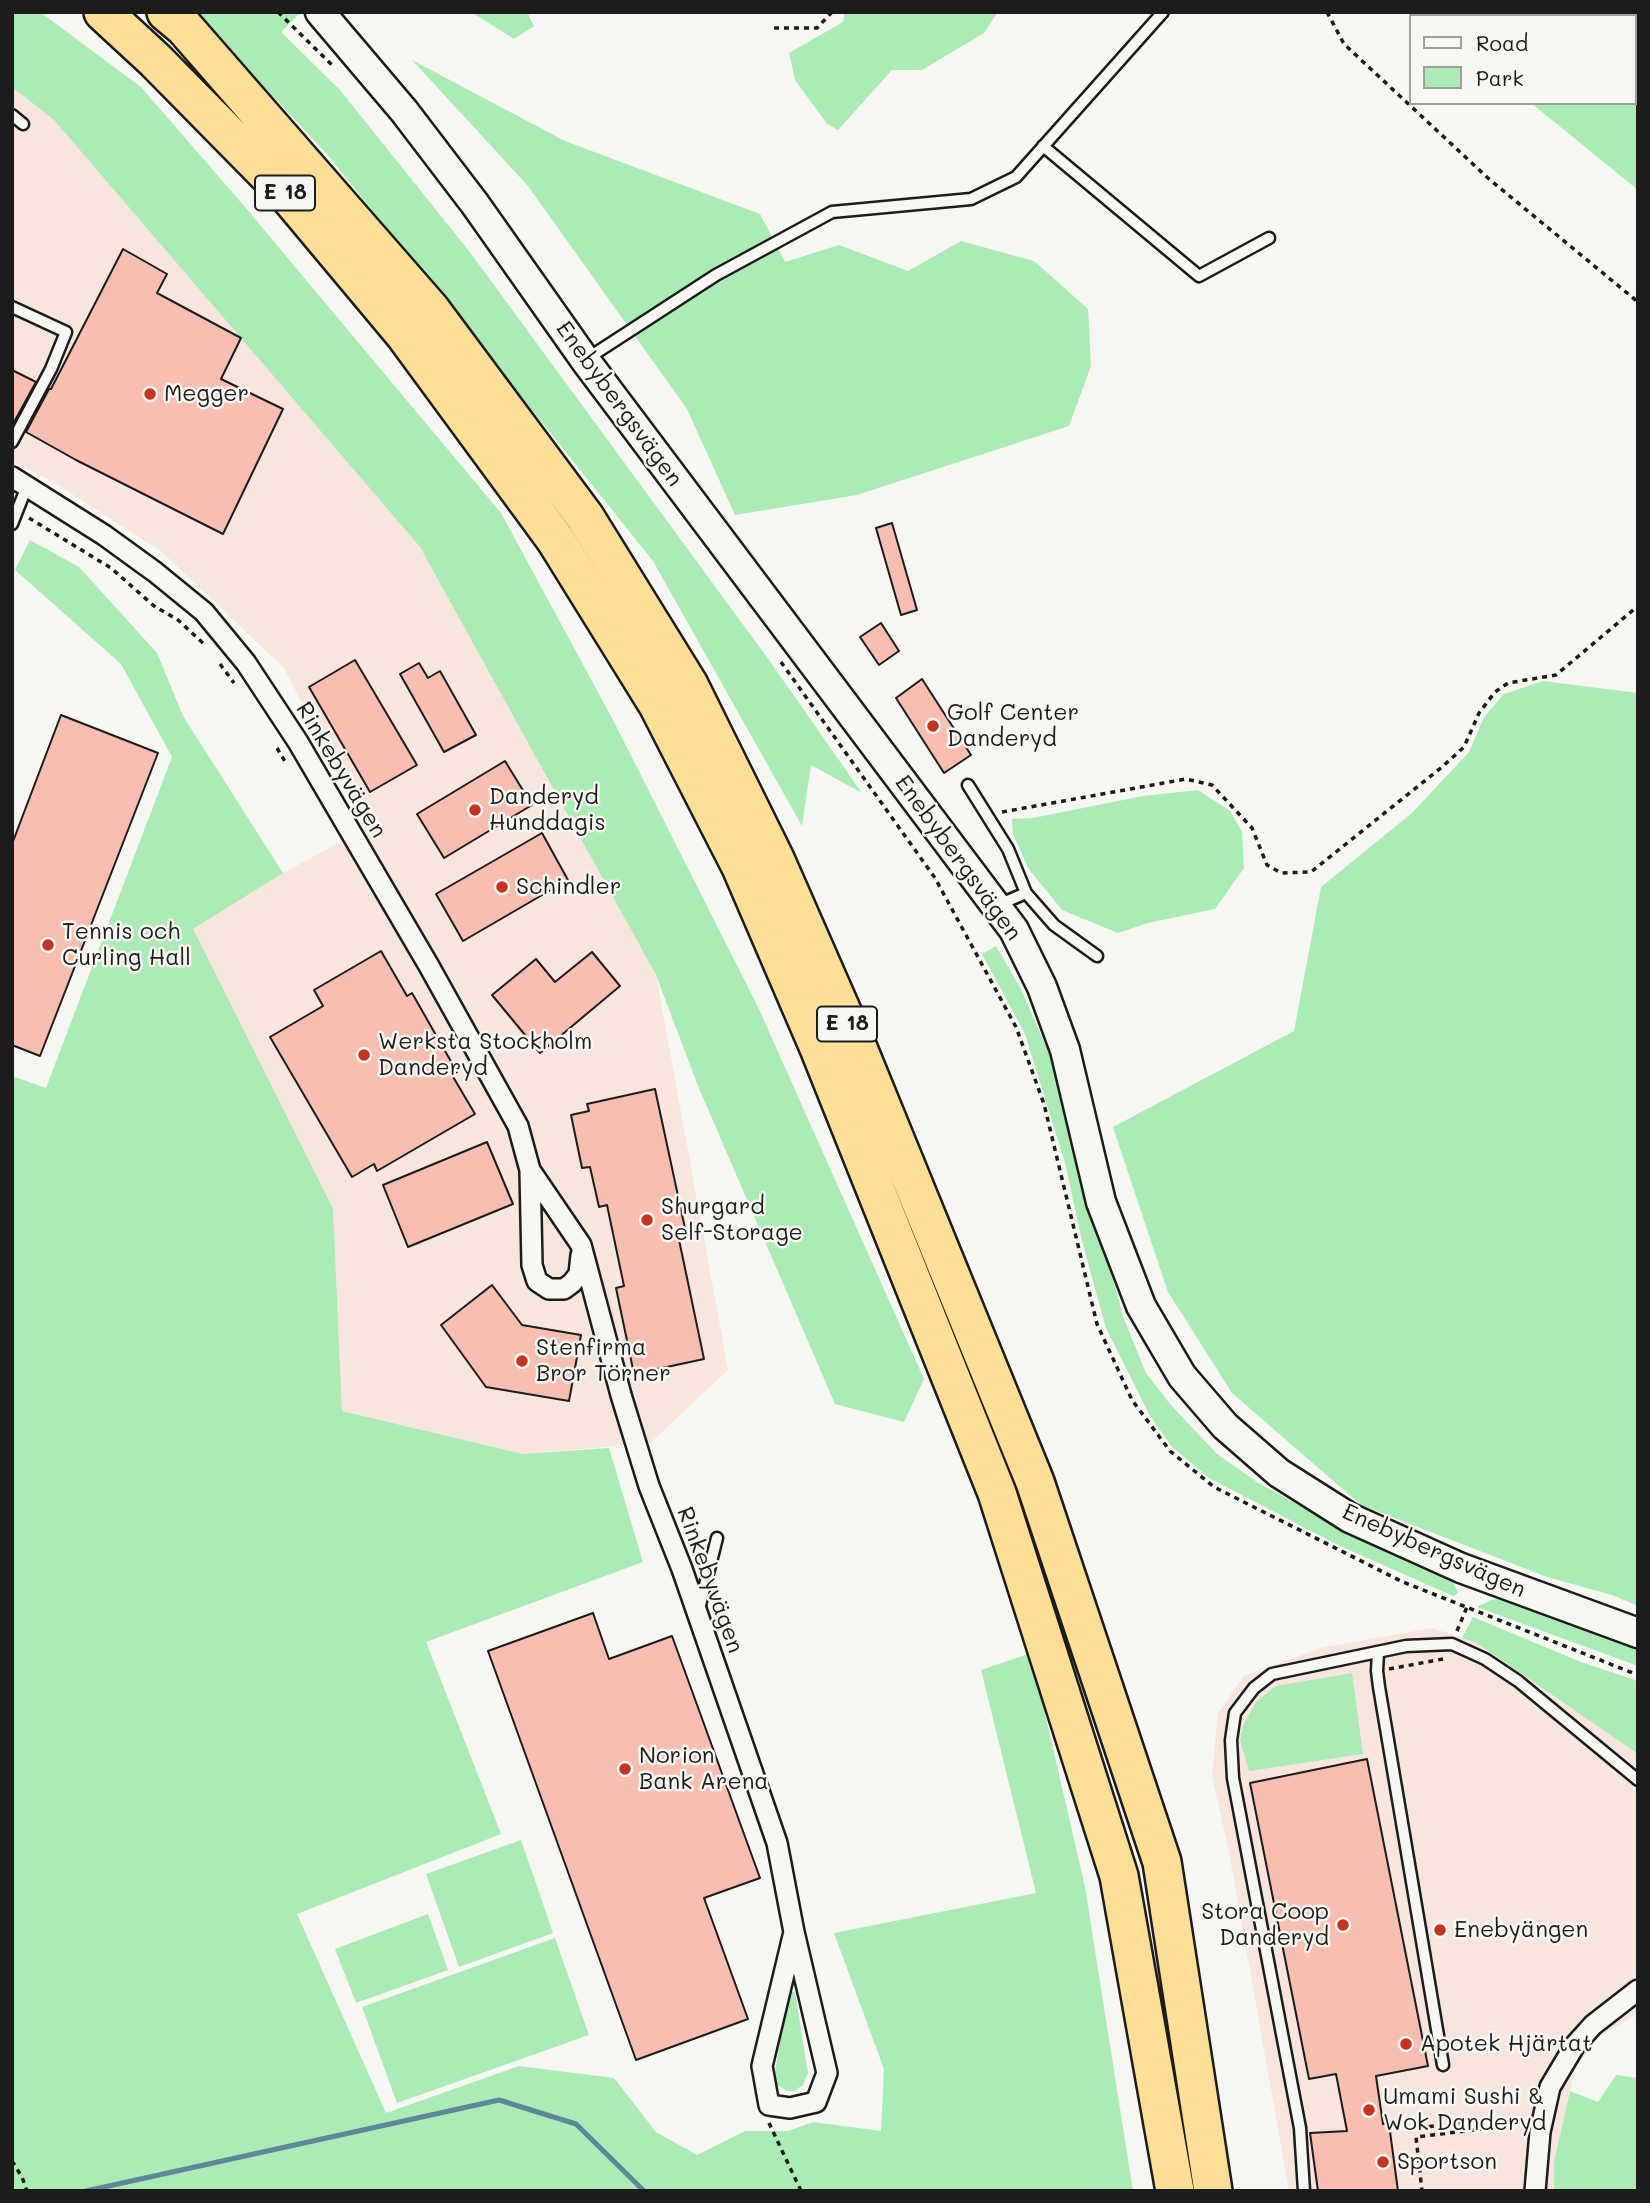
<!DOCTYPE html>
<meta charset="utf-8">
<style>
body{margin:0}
#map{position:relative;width:1650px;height:2203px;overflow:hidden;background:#f6f6f2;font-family:Mali,sans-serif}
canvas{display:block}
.frame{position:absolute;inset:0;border:14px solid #1c1c1c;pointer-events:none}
.legend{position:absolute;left:1409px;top:14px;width:228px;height:91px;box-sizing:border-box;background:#f6f6f2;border:2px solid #9f9f9c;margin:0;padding:9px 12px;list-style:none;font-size:21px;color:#1c1c1c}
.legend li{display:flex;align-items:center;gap:14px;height:35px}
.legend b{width:35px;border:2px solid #9f9f9c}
</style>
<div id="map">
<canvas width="1650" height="2203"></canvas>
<div class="frame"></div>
<ul class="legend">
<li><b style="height:9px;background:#f6f6f2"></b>Road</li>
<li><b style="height:19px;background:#abecb4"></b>Park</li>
</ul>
</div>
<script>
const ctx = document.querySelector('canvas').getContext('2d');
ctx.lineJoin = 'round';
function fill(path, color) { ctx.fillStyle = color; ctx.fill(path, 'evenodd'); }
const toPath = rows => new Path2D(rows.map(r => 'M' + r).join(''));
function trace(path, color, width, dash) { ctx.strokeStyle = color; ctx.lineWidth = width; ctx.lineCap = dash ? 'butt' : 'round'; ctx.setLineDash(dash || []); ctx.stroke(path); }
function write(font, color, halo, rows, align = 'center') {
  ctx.font = font + ' Mali,sans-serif'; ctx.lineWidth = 5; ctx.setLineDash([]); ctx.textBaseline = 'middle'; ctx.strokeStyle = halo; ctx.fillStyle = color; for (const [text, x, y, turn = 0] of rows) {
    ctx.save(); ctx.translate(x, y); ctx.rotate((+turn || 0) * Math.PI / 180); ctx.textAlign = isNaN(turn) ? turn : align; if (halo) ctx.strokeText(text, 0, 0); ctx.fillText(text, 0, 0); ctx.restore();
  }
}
const built = toPath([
 [12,87,54,120,420,547,656,975,728,1370,650,1443,523,1454,342,1411,333,1209,193,929,283,873,366,828,284,668,162,552,55,483,12,461],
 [1432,1628,1477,1643,1638,1754,1638,2013,1598,2038,1575,2068,1554,2162,1554,2191,1289,2191,1228,1847,1212,1776,1218,1713,1244,1676,1321,1648]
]);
const green = toPath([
 [12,12,40,12,141,87,245,207,501,513,613,720,758,1007,924,1379,904,1422,835,1404,698,1086,656,975,420,547,54,120,12,87],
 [191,12,301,12,281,32,340,90,469,251,769,660,862,793,811,765,802,826,653,561,327,154,216,35],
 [471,12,527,12,534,26,514,39],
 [845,12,998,12,984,33,922,70,892,70,838,130,827,124,795,80,789,53,843,22],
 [1419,12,1638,12,1638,190,1531,103,1634,103,1634,16,1424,16],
 [412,60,565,141,760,214,785,262,839,245,908,271,961,241,1034,261,1088,309,1091,366,1069,426,857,495,735,515,687,409,528,186],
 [30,540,79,567,157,653,183,716,283,873,193,929,333,1209,342,1411,523,1454,609,1448,643,1562,426,1642,501,1834,297,1914,386,2113,519,2066,614,2078,656,2132,697,2155,745,2131,788,2131,813,2122,881,2131,884,2069,834,1933,1036,1893,981,1670,1031,1653,1085,1887,1133,2191,12,2191,12,1076,46,1088,172,757,121,664,15,570],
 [1543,681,1638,693,1638,1606,1612,1595,1547,1577,1361,1505,1232,1393,1168,1292,1113,1127,1294,1031,1321,887,1412,813,1469,752,1484,717,1504,694],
 [1198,790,1230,811,1242,832,1244,868,1215,909,1148,923,1118,933,1062,910,1028,868,1013,834,1012,819,1033,818,1143,796],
 [996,946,1021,989,1051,1058,1124,1319,1146,1373,1170,1404,1217,1454,1257,1482,1311,1512,1452,1579,1458,1593,1453,1596,1338,1545,1209,1478,1171,1446,1149,1414,1106,1328,1082,1241,1065,1163,1025,1034,982,954],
 [1502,1598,1638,1645,1638,1666,1477,1607,1491,1600],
 [1473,1617,1581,1662,1638,1681,1638,1754,1477,1643,1462,1638],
 [1352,1673,1363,1754,1249,1771,1240,1740,1244,1723,1257,1701,1276,1686],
 [521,1840,553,1933,459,1967,426,1874],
 [428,1914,448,1970,356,2003,335,1949],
 [555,1938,589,2035,397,2103,362,2007],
 [790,1992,795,1992,808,2073,803,2085,794,2091,787,2091,777,2085,774,2079,786,2001],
 [1616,2075,1638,2078,1638,2191,1554,2191,1554,2162,1570,2091,1598,2102]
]);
const stream = toPath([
 [86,2191,499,2100,576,2124,644,2191]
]);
const building = toPath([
 [123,249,167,274,157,293,241,338,221,379,283,409,223,534,76,460,26,432,49,389,51,389,123,249],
 [12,370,36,382,13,424,12,424,12,370],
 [892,523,917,610,901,615,876,528,892,523],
 [881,623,899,651,879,665,860,637,881,623],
 [355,660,417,765,370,792,309,687,355,660],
 [419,663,428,678,440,671,476,735,444,752,400,674,419,663],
 [922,679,971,755,944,773,896,698,922,679],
 [61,715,158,753,40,1056,12,1045,12,844,61,715],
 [505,761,532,805,444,858,417,814,505,761],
 [542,833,568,880,463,941,436,894,542,833],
 [381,951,407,996,412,993,457,1072,452,1075,475,1114,377,1171,374,1164,352,1177,270,1037,323,1006,314,990,381,951],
 [592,952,620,986,540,1053,492,995,536,959,555,982,592,952],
 [655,1089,686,1233,678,1235,704,1359,634,1374,616,1288,624,1286,607,1205,599,1207,590,1167,582,1168,571,1115,589,1111,587,1104,655,1089],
 [487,1142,513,1204,408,1247,383,1185,487,1142],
 [492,1285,522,1325,581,1335,569,1401,486,1387,441,1325,492,1285],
 [593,1613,609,1659,672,1636,760,1878,704,1898,748,2019,636,2060,488,1651,593,1613],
 [1367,1759,1428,2066,1376,2076,1383,2124,1389,2124,1398,2191,1318,2191,1310,2133,1347,2131,1336,2074,1309,2079,1250,1783,1367,1759]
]);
const path = toPath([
 [278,12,335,68],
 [1327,12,1344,44,1489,179,1638,302],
 [774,28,817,28,832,12],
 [29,518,111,568,154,606,178,620,204,644],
 [781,662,935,878,1016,1027,1044,1104,1097,1324,1132,1400,1170,1451,1214,1487,1403,1582,1638,1675],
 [220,664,234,683],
 [277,748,287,765],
 [1002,812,1186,779,1212,785,1252,828,1267,865,1281,873,1311,872,1442,767,1464,747,1479,713,1495,692,1508,683,1556,675,1638,606],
 [1457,1631,1467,1607],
 [1389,1669,1443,1659],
 [1416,2120,1417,2128,1497,2119,1498,2127,1416,2137,1422,2191],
 [769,2123,801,2191],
 [12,2161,22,2177,27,2191]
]);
const service = toPath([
 [12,115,23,124],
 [1043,146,1199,276,1269,238],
 [12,307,66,332,51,369,12,442],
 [585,360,716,275,832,212,971,199,1016,177,1163,12],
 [12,524,27,486],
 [968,785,1008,849,1026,893],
 [998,905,1026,893,1054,925,1097,956],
 [699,1609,717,1538],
 [1378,1652,1377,1671,1379,1687,1443,2065],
 [1304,2191,1300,2128,1233,1778,1231,1740,1235,1713,1254,1688,1272,1674,1406,1646,1452,1644,1485,1659,1518,1681,1638,1780]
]);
const minor = toPath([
 [12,477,104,535,155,572,204,612,246,663,298,742,429,966,518,1126,530,1170,581,1245,621,1395,649,1486,682,1569,777,1843,794,1932,827,2073,816,2102,790,2108,769,2105,762,2066,794,1932],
 [530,1171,532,1265,537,1281,549,1289,564,1289,572,1283,579,1274,581,1255],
 [1535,2191,1540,2132,1550,2087,1575,2045,1593,2025,1638,1990]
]);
const secondary = toPath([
 [320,12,404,111,475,204,585,360,1014,930,1042,987,1065,1050,1101,1202,1141,1306,1182,1376,1225,1426,1279,1473,1350,1518,1461,1568,1638,1633]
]);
const motorway = toPath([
 [103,12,155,60,287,194,405,335,555,539,658,705,741,867,819,1048,997,1493,1119,1876,1175,2191],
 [166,12,184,27,431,310,585,517,689,685,775,859,857,1046,1035,1482,1162,1862,1213,2191]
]);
const markers = [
 [150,394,7,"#c8321e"],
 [933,726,7,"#c8321e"],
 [475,810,7,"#c8321e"],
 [502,887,7,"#c8321e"],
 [48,945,7,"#c8321e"],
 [364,1055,7,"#c8321e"],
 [647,1220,7,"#c8321e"],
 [522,1361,7,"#c8321e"],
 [625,1769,7,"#c8321e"],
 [1343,1925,7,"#c8321e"],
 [1440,1930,7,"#c8321e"],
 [1406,2044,7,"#c8321e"],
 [1369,2110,7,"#c8321e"],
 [1383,2162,7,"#c8321e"]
];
const shields = [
 [285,193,60],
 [847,1024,60]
];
const shieldNames = [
 ["E 18",285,193],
 ["E 18",847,1024]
];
const poiNames = [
 ["Megger",164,394],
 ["Golf Center",947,713],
 ["Danderyd",947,739],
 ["Danderyd",489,797],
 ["Hunddagis",489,823],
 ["Schindler",516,887],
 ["Tennis och",62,932],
 ["Curling Hall",62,958],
 ["Werksta Stockholm",378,1042],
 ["Danderyd",378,1068],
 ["Shurgard",661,1207],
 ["Self-Storage",661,1233],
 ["Stenfirma",536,1348],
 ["Bror Törner",536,1374],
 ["Norion",639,1756],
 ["Bank Arena",639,1782],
 ["Stora Coop",1329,1912,"right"],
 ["Danderyd",1329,1938,"right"],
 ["Enebyängen",1454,1930],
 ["Apotek Hjärtat",1420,2044],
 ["Umami Sushi &",1383,2097],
 ["Wok Danderyd",1383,2123],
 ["Sportson",1397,2162]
];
const streetNames = [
 ["Enebybergsvägen",619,404,54],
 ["Rinkebyvägen",341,770,59],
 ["Enebybergsvägen",958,858,54],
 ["Enebybergsvägen",1434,1551,24],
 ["Rinkebyvägen",710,1580,70]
];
fill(built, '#f7e5de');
fill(green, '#abecb4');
trace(stream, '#5f8699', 5);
fill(building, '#f8beb0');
trace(building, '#1c1c1c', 2);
trace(service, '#1c1c1c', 15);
trace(minor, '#1c1c1c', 24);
trace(secondary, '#1c1c1c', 33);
trace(motorway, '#1c1c1c', 42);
trace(path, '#1c1c1c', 3.5, [5, 5]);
trace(service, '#f6f6f2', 10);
trace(minor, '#f6f6f2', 19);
trace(secondary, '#f6f6f2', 28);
trace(motorway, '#fcde96', 37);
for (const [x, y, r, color] of markers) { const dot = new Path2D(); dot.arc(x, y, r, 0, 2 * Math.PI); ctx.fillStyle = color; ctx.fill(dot); trace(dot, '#f6f6f2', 2.5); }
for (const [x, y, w] of shields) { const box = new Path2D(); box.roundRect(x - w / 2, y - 17.5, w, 35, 5); ctx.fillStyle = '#f6f6f2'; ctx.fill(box); trace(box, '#1c1c1c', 2); }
write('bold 21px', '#1c1c1c', null, shieldNames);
write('23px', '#1c1c1c', '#f6f6f2', poiNames, 'left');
write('23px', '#1c1c1c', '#f6f6f2', streetNames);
</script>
